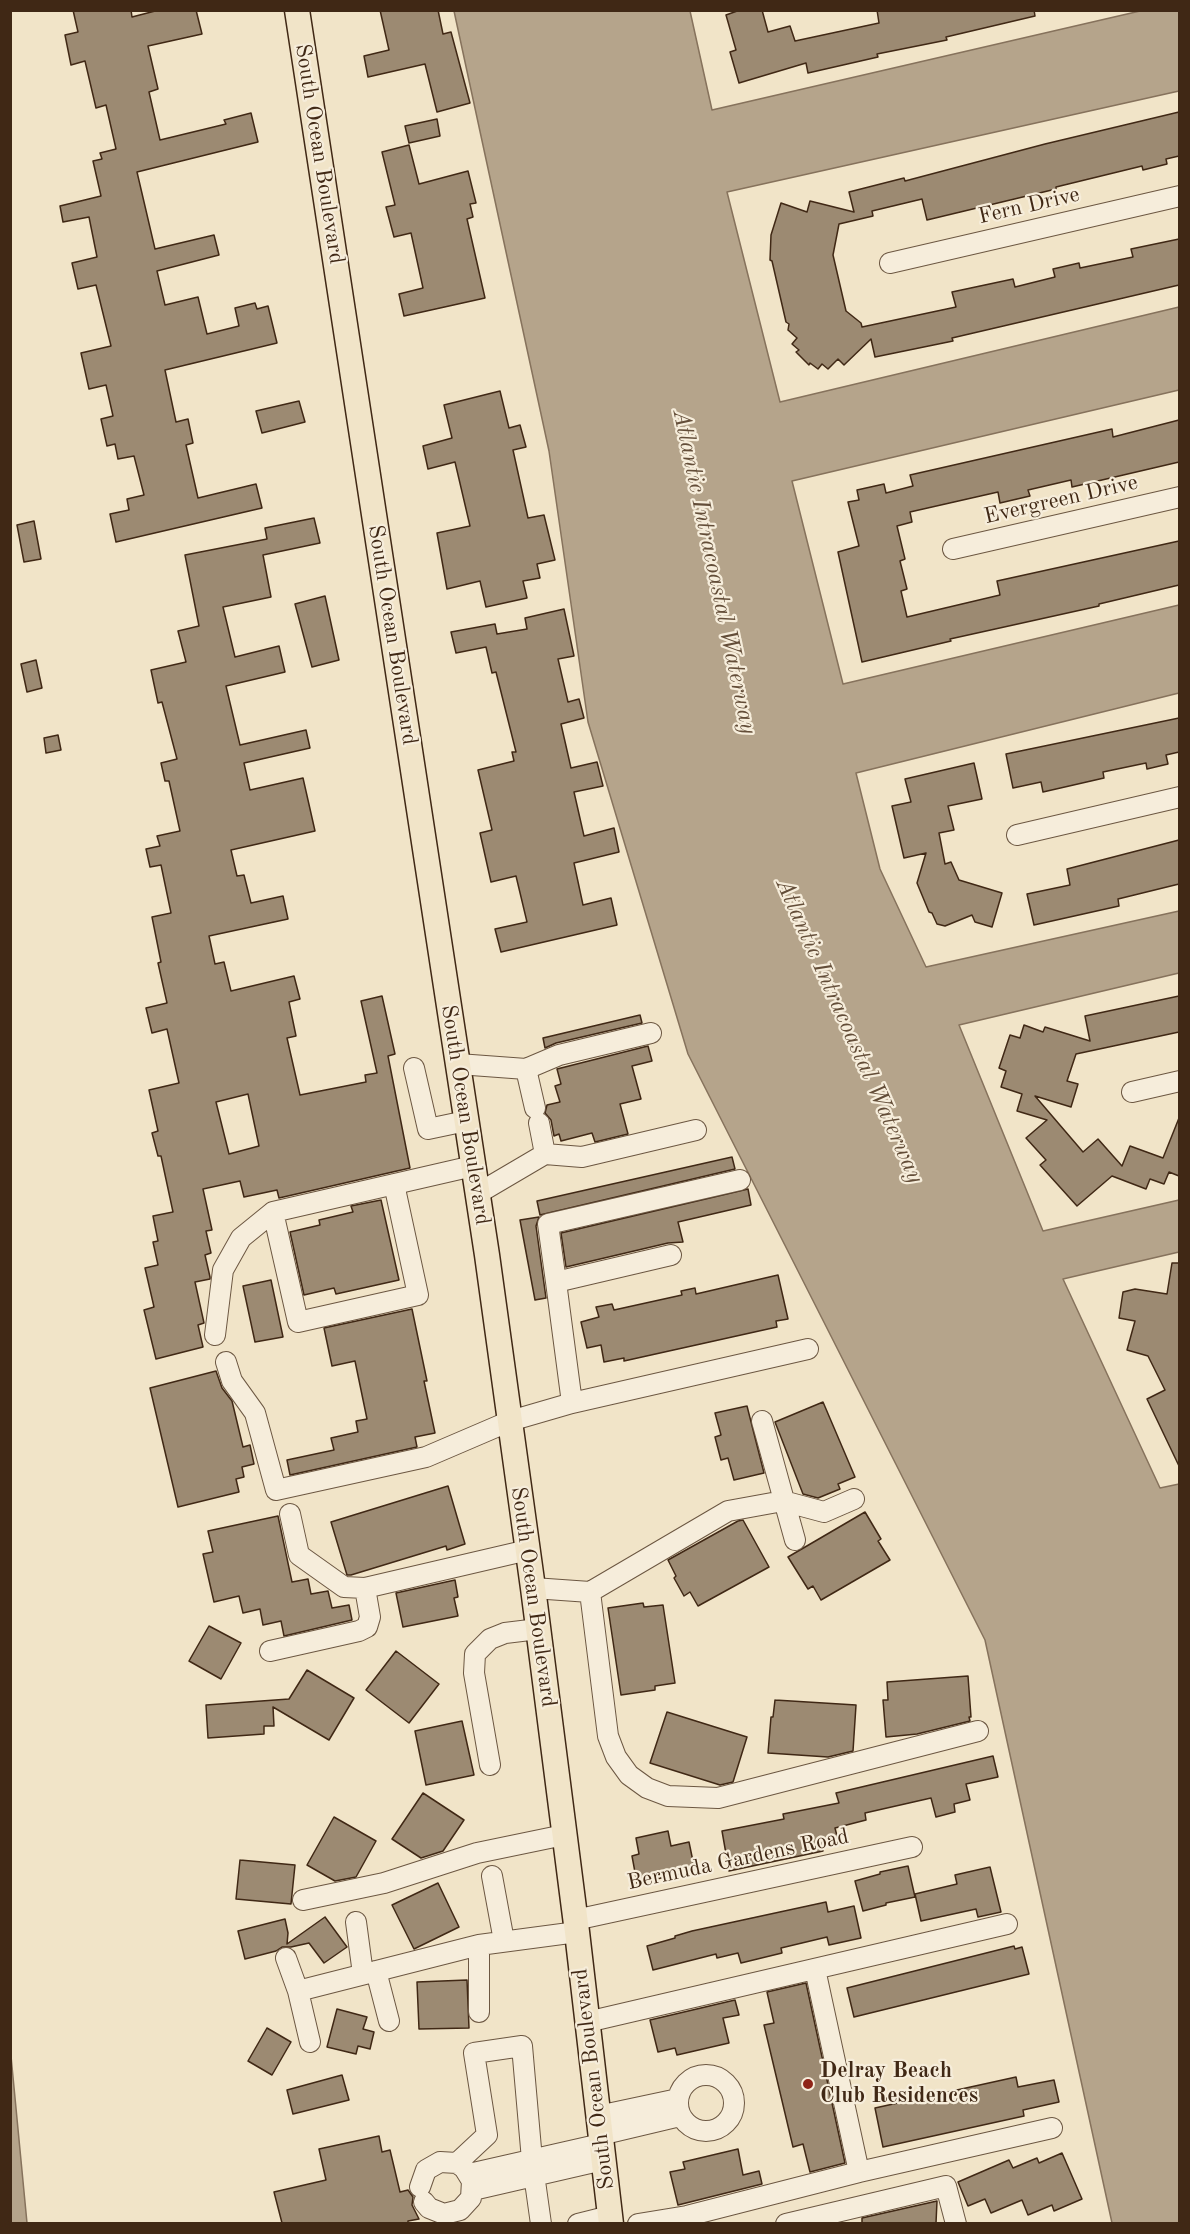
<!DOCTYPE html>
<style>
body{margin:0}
#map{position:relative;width:1190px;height:2234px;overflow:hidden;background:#f1e4c8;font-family:"Old Standard TT",serif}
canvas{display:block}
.frame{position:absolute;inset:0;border:12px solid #402815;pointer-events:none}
</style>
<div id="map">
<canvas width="1190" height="2234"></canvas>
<div class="frame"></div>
</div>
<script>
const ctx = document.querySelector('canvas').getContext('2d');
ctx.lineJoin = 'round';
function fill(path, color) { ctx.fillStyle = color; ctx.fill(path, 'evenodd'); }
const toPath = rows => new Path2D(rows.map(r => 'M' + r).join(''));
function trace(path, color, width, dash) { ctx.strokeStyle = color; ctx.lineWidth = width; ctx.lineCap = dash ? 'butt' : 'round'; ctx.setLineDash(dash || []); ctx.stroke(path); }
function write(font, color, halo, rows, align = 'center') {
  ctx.font = font + ' "Old Standard TT",serif'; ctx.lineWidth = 4.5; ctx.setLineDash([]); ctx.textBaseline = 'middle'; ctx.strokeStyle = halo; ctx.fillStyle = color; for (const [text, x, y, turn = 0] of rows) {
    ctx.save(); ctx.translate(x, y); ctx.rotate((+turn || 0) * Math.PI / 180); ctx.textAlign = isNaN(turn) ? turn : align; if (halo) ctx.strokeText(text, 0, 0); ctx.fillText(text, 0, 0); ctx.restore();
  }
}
const water = toPath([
 [454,11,690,11,712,110,1140,11,1179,11,1179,91,727,192,780,402,1179,307,1179,390,792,481,843,684,1179,605,1179,693,856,773,880,869,926,967,1179,911,1179,973,959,1025,1043,1231,1179,1200,1179,1252,1063,1279,1160,1488,1179,1484,1179,2223,1112,2223,985,1640,688,1054,588,722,549,451,454,11],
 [11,2056,27,2223,11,2223,11,2056]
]);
const building = toPath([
 [73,10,131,10,132,17,159,10,196,10,202,34,148,46,158,89,149,92,160,140,226,124,224,120,251,113,258,142,137,172,155,249,214,235,219,255,157,271,165,305,198,297,207,334,239,326,235,308,255,303,257,309,268,306,277,343,165,370,176,422,188,419,193,443,186,445,198,498,256,484,262,508,116,542,110,514,129,510,127,499,144,495,134,456,118,459,115,444,107,446,101,419,113,416,106,385,89,389,81,353,111,346,96,285,78,289,72,263,97,257,89,217,63,222,60,206,101,196,93,161,102,159,100,153,116,149,106,105,96,108,85,61,71,65,65,35,78,32,73,10],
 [380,10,438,10,443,34,451,32,470,103,437,112,425,64,368,77,364,56,389,50,380,10],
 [740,10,762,10,768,32,790,26,795,41,879,23,877,10,1034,10,1035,16,946,37,947,40,877,54,878,57,808,73,806,63,739,83,730,52,736,50,726,15,740,10],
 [1179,112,1179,156,1166,159,1167,164,1143,170,1142,166,1056,187,1056,189,927,220,922,199,872,211,873,216,839,224,833,255,846,311,861,323,862,327,956,307,952,292,1013,279,1015,287,1055,277,1053,269,1079,263,1080,268,1133,257,1131,249,1179,239,1179,285,952,338,953,341,875,357,871,339,844,365,838,359,828,369,822,364,818,369,810,363,809,365,796,352,799,350,792,344,797,338,788,330,789,324,786,322,772,261,770,260,771,235,781,203,807,212,810,201,854,212,849,192,904,178,905,181,1045,144,1179,112],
 [437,119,440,136,409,143,405,126,437,119],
 [409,145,419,184,468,171,476,203,470,204,473,217,467,219,485,298,404,316,399,294,423,288,411,233,394,237,386,207,395,205,382,152,409,145],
 [500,391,509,428,520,425,526,447,513,450,528,518,544,515,555,560,537,564,540,578,523,581,527,598,486,607,480,581,447,589,437,533,470,526,455,462,428,469,423,446,452,438,444,405,500,391],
 [299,401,305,422,262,433,256,411,299,401],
 [1179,420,1179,462,1072,487,1071,480,1028,490,1030,496,1000,503,998,492,910,512,912,522,897,526,905,559,900,561,907,589,901,591,907,617,1000,595,997,581,1179,541,1179,585,1099,604,1099,606,950,639,951,641,862,662,838,552,859,546,848,502,859,500,857,490,884,484,886,493,913,486,910,475,1112,429,1113,437,1179,420],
 [314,518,320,543,263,555,271,597,223,607,235,657,279,646,285,672,226,686,240,745,306,730,310,748,244,763,250,790,303,778,315,831,231,850,237,876,244,875,251,903,283,896,288,919,209,936,215,964,224,962,231,991,294,976,300,999,289,1002,296,1036,287,1038,300,1095,366,1082,365,1075,377,1073,361,1001,382,996,395,1054,388,1056,410,1168,279,1198,277,1190,244,1197,240,1181,203,1189,212,1230,206,1231,211,1253,205,1255,210,1277,210,1279,195,1282,204,1323,198,1325,203,1347,156,1359,144,1310,154,1307,145,1268,158,1265,153,1242,158,1241,153,1216,173,1212,161,1156,158,1156,152,1133,158,1131,149,1090,179,1083,167,1029,152,1033,146,1008,167,1003,158,963,161,962,152,917,171,913,161,865,150,867,146,849,160,846,157,836,180,831,169,781,165,781,161,763,177,759,162,702,158,703,151,670,186,662,178,631,199,626,185,555,267,539,265,528,314,518],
 [248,1094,259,1146,229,1154,216,1102,248,1094],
 [34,521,41,559,24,562,17,525,34,521],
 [325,596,339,660,312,667,295,604,325,596],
 [564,609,574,656,558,659,568,702,579,699,584,718,561,724,571,768,597,762,603,786,574,792,584,836,614,828,619,852,574,863,583,905,611,898,617,925,501,952,495,929,527,922,516,876,491,882,480,833,492,830,478,770,514,761,512,752,516,752,496,672,492,673,486,647,456,653,451,632,495,624,497,634,527,629,525,618,564,609],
 [36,660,42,688,27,692,21,664,36,660],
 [1179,718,1179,752,1166,755,1168,764,1147,769,1146,763,1103,772,1104,778,1043,792,1041,782,1013,788,1006,754,1179,718],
 [58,735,61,750,46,753,44,738,58,735],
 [974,763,982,799,948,806,954,830,939,833,945,864,951,862,959,880,1002,893,992,927,975,922,972,915,945,926,937,924,932,913,929,912,917,883,926,853,904,858,892,806,911,802,905,779,974,763],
 [1179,840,1179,884,1118,899,1119,906,1034,925,1027,894,1070,885,1067,869,1179,840],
 [1179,996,1179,1032,1076,1054,1067,1081,1078,1084,1071,1107,1035,1096,1083,1152,1098,1139,1122,1166,1130,1146,1163,1158,1179,1118,1179,1176,1169,1172,1164,1184,1150,1179,1146,1189,1112,1176,1077,1206,1040,1165,1046,1160,1026,1138,1047,1120,1017,1111,1022,1094,1001,1087,1006,1071,999,1068,1010,1035,1020,1038,1024,1025,1043,1032,1045,1027,1090,1041,1085,1016,1179,996],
 [640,1015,642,1023,556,1043,545,1048,543,1038,640,1015],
 [648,1046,652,1061,632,1066,641,1099,620,1104,628,1134,595,1142,592,1133,561,1141,559,1134,554,1136,551,1120,545,1113,547,1105,560,1102,555,1086,561,1084,557,1069,648,1046],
 [732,1157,735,1169,540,1215,537,1201,732,1157],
 [748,1189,751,1205,678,1222,683,1242,668,1243,566,1267,561,1233,748,1189],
 [381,1200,399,1280,336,1294,334,1288,304,1295,290,1232,320,1225,319,1220,353,1212,351,1206,381,1200],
 [539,1217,536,1226,546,1298,535,1300,520,1220,539,1217],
 [1172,1263,1179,1263,1179,1466,1147,1399,1165,1390,1148,1356,1127,1350,1135,1321,1119,1318,1123,1292,1135,1289,1167,1294,1172,1263],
 [778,1275,788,1319,776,1321,777,1327,624,1361,624,1358,604,1362,601,1345,587,1348,581,1322,599,1317,596,1307,612,1304,614,1310,682,1295,681,1291,695,1288,696,1294,778,1275],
 [271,1280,283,1337,255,1342,243,1286,271,1280],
 [412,1309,427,1381,424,1381,435,1433,415,1437,417,1447,290,1475,287,1460,334,1450,331,1438,358,1432,356,1421,367,1419,355,1361,332,1366,324,1328,412,1309],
 [216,1371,222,1388,232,1401,243,1447,250,1445,254,1464,242,1467,244,1477,236,1479,239,1492,178,1507,150,1388,216,1371],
 [823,1402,855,1477,838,1484,840,1489,818,1498,803,1494,775,1422,823,1402],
 [747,1406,764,1473,734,1480,728,1458,721,1460,715,1437,721,1435,715,1413,747,1406],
 [448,1486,465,1544,447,1550,446,1546,351,1575,347,1575,331,1522,448,1486],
 [865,1512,881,1539,878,1541,890,1560,821,1600,813,1586,808,1589,788,1557,865,1512],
 [278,1516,292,1582,308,1579,311,1594,328,1591,332,1608,349,1605,352,1620,284,1636,281,1621,263,1625,260,1609,243,1613,239,1596,214,1602,203,1554,213,1552,208,1531,278,1516],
 [743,1520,769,1567,698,1606,690,1592,684,1596,674,1578,676,1576,668,1560,738,1521,743,1520],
 [455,1580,458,1597,454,1598,458,1616,403,1627,396,1593,455,1580],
 [643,1603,644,1607,663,1605,675,1683,655,1686,655,1690,621,1695,608,1608,643,1603],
 [209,1626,241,1643,221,1679,189,1661,209,1626],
 [396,1651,439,1684,409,1723,366,1690,396,1651],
 [307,1670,354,1698,329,1740,273,1707,274,1726,264,1726,264,1734,208,1738,206,1705,289,1699,307,1670],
 [968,1676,971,1717,969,1717,970,1721,917,1734,886,1737,883,1700,888,1700,887,1682,968,1676],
 [775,1700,856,1705,853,1751,828,1757,768,1753,771,1717,773,1717,775,1700],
 [667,1712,747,1737,733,1782,720,1785,650,1763,667,1712],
 [462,1721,474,1775,426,1785,415,1731,462,1721],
 [993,1756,998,1777,966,1784,970,1800,954,1804,955,1812,936,1817,931,1798,865,1813,866,1820,835,1828,838,1840,821,1843,823,1851,729,1871,722,1831,784,1819,783,1814,839,1803,836,1793,993,1756],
 [423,1793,464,1820,443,1851,421,1858,392,1839,423,1793],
 [334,1817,376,1841,356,1877,335,1881,307,1865,334,1817],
 [668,1831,671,1846,689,1842,695,1871,637,1883,632,1856,639,1854,636,1838,668,1831],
 [240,1860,295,1865,291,1904,236,1899,240,1860],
 [908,1866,915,1897,886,1903,886,1905,863,1911,855,1881,880,1874,880,1872,908,1866],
 [990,1867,1001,1912,978,1917,976,1909,921,1921,915,1894,957,1884,955,1875,990,1867],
 [438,1883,459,1927,414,1949,392,1905,438,1883],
 [826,1902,828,1912,854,1906,861,1938,829,1945,827,1937,781,1948,782,1953,741,1963,738,1953,717,1958,716,1954,653,1970,647,1946,675,1938,675,1936,692,1931,826,1902],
 [325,1917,347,1947,324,1963,309,1943,291,1947,282,1947,276,1951,245,1959,238,1931,285,1919,288,1933,287,1944,325,1917],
 [1014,1946,1015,1949,1022,1947,1029,1974,854,2017,847,1988,1014,1946],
 [467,1980,469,2028,419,2029,417,1982,467,1980],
 [806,1983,845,2163,810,2172,803,2144,793,2147,764,2025,774,2023,767,1992,806,1983],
 [735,2000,739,2015,723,2018,729,2043,677,2055,675,2048,658,2052,650,2020,735,2000],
 [337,2009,367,2017,363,2029,374,2032,370,2049,358,2046,356,2054,327,2047,337,2009],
 [267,2028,291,2042,272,2075,248,2061,267,2028],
 [342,2075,349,2100,293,2114,287,2090,342,2075],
 [1016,2077,1018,2087,1054,2080,1059,2102,1023,2110,1024,2116,883,2147,875,2108,1016,2077],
 [379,2136,382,2152,390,2150,400,2192,408,2190,413,2197,412,2205,419,2219,408,2221,408,2223,282,2223,274,2192,326,2180,319,2149,379,2136],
 [738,2149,743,2175,759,2171,762,2184,678,2205,670,2172,685,2169,683,2162,738,2149],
 [1062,2153,1082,2199,1054,2211,1052,2205,1028,2215,1022,2200,991,2213,985,2199,968,2206,958,2182,1009,2160,1013,2168,1037,2158,1039,2163,1062,2153],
 [937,2201,936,2223,862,2223,862,2218,937,2201]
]);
const minor = toPath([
 [890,263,1180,196],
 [953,549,1180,497],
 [1017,835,1180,797],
 [458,1064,526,1069,535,1108],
 [414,1068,428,1129,466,1121],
 [526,1069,559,1055,651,1033],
 [1132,1092,1180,1081],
 [545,1154,582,1157,696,1130],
 [477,1194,545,1154,539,1123],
 [273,1212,298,1322,418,1295,394,1184],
 [556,1282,548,1224,740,1180],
 [215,1335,223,1270,241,1238,273,1212,473,1166],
 [226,1362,232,1381,255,1413,276,1490,426,1457,510,1421,572,1403,808,1349],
 [572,1403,556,1282,671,1255],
 [762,1421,795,1540],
 [290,1514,299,1555,344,1587,365,1588,528,1550],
 [533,1588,590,1592,728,1511,783,1501,824,1512,854,1499],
 [590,1592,608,1736,616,1757,629,1775,647,1788,668,1796,718,1798,978,1731],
 [270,1651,359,1631,367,1627,370,1617,365,1588],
 [490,1765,474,1673,475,1654,490,1639,505,1633,538,1629],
 [492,1876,504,1941],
 [303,1900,384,1883,477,1853,564,1835],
 [575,1920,912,1847],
 [356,1922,363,1974],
 [479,1945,479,2012],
 [286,1958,298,1991,310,2042],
 [815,1969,859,2172],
 [376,1971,389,2021],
 [298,1991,479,1945,577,1932],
 [587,2022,1007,1924],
 '678 2103a28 28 0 1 1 56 0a28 28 0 1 1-56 0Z',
 [598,2116,678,2099],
 [600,2135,680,2116],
 [457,2163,487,2135,474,2053,522,2046,532,2160,541,2224],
 [469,2174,601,2144],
 [420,2187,426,2170,440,2162,457,2163,464,2168,472,2181,471,2198,460,2210,444,2214,429,2208,424,2202],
 [473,2190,603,2160],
 [578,2224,610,2216],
 [638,2224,687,2216,859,2172,1052,2128],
 [786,2224,946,2186,956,2224]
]);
const major = toPath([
 [297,10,487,1255,533,1588,577,1932,611,2224]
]);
const markers = [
 [808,2084,6,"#8f2418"]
];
const streetNames = [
 ["South Ocean Boulevard",319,154,81],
 ["Fern Drive",1029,206,-13],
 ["Evergreen Drive",1061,500,-13],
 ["South Ocean Boulevard",392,635,81],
 ["South Ocean Boulevard",465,1115,81],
 ["South Ocean Boulevard",533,1597,82],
 ["Bermuda Gardens Road",738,1860,-12],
 ["South Ocean Boulevard",594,2079,-97]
];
const poiNames = [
 ["Delray Beach",820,2071],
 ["Club Residences",820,2096]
];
const waterNames = [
 ["Atlantic Intracoastal Waterway",714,572,78],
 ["Atlantic Intracoastal Waterway",849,1031,66]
];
fill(water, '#b5a48b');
trace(water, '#86725c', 1.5);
fill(building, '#9c8a72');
trace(building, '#402815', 1.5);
trace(minor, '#6c5742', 22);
trace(major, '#402815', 27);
trace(minor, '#f6eddb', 20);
trace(major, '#f1e4c8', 24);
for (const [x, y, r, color] of markers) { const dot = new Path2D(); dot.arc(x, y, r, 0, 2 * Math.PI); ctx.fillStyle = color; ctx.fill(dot); trace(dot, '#f6eddb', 2); }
write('22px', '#402815', '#f6eddb', streetNames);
write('bold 22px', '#402815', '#f6eddb', poiNames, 'left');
write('italic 24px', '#634d38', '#f6eddb', waterNames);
</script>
